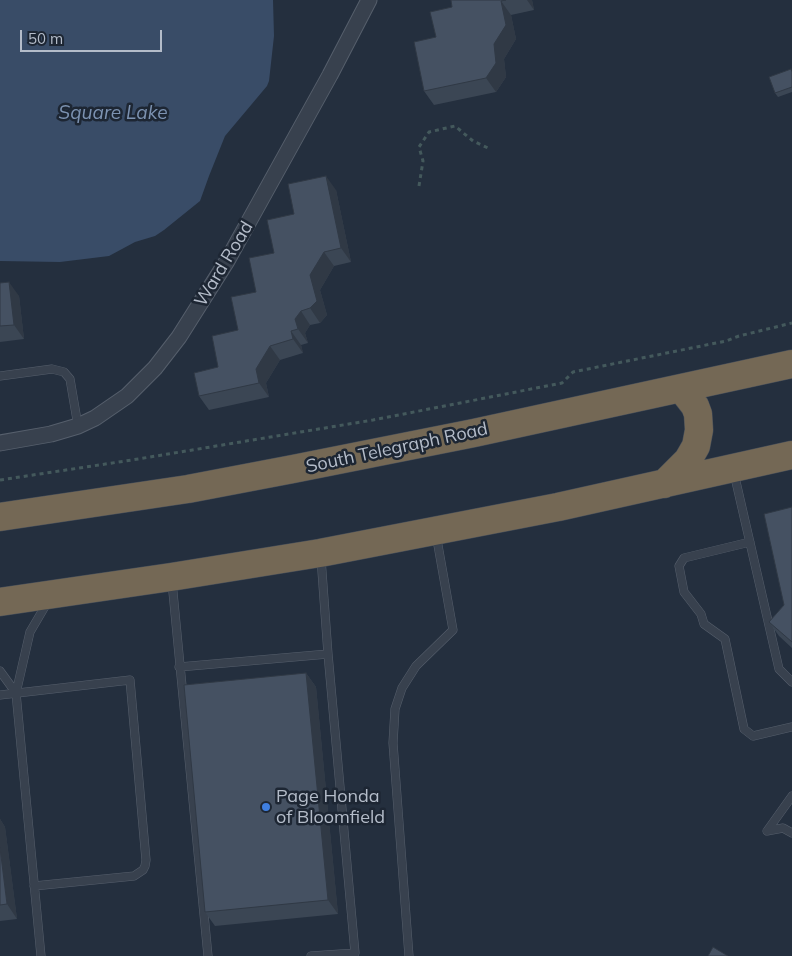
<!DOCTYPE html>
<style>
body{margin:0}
#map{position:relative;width:792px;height:956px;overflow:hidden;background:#242f3e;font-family:Mulish,sans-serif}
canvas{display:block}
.scale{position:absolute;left:20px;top:30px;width:142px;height:22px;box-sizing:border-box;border:2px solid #b4bcc9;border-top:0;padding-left:6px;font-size:15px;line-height:18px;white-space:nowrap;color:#b4bcc9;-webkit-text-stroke:4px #1d2633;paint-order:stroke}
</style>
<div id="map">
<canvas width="792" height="956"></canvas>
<div class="scale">50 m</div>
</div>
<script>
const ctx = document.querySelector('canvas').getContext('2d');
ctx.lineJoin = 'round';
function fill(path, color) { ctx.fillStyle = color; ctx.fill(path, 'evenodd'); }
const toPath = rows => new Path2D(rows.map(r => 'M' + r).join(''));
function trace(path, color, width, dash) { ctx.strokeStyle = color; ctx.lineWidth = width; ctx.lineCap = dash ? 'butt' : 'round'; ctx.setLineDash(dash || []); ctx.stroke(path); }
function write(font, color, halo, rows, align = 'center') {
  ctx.font = font + ' Mulish,sans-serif'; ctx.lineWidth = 5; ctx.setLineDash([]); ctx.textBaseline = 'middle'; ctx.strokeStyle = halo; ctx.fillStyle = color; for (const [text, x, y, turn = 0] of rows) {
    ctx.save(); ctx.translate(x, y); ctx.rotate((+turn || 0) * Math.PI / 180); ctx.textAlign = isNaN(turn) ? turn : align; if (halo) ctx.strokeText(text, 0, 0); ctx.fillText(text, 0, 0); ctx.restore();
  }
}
const water = toPath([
 [0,0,273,0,274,36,269,81,267,86,225,136,209,176,200,201,164,230,155,236,135,242,109,256,60,262,0,261]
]);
const path = toPath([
 [419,186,423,161,419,147,429,132,455,126,473,141,488,148],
 [0,480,132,460,373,420,562,383,573,372,726,341,739,336,792,323]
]);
const lane = toPath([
 [0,376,52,369,64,372,70,379,78,426],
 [734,473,779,669,792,682],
 [750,542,684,558,679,566,684,592,701,614,704,624,725,639,744,729,753,736,792,727],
 [172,582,208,956],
 [179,667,328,654],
 [0,671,16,693],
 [0,695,130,680,146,860,145,866,143,870,134,876,34,886],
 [767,831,792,796],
 [767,831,783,828,792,833],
 [41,956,16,693,30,632,47,603],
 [311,956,355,953,328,654,321,558],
 [409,956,393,743,395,709,402,688,416,666,453,630,436,534]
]);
const street = toPath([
 [0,443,51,434,78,426,95,418,127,396,155,368,179,337,227,261,330,75,369,0]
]);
const highway = toPath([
 [664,484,688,460,696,446,699,430,698,414,695,406,681,388],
 [0,517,188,489,293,469,474,433,792,364],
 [0,602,171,577,320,553,558,507,792,455]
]);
const wall = toPath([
 [451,0,532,0,534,10,511,15,516,39,504,59,506,77,496,92,434,105,424,91,436,37,452,7],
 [792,70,792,92,778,97,775,93],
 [336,190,351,262,334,266,320,290,327,315,320,323,310,325,305,333,308,343,301,345,303,353,280,360,266,383,269,397,209,410,199,396,218,367,238,330,274,253,294,214],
 [0,283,19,296,24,339,0,342],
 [792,507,792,648,779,636,769,622,784,605],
 [306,673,316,687,338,914,215,926,205,912],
 [0,819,5,827,17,919,0,921]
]);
const shadedWall = toPath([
 [527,0,532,0,534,10],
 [501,1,511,15,516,39,504,59,506,77,496,92,486,78,494,44],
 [326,176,336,190,351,262,341,248],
 [324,252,334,266,320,290,327,315,320,323,310,308,310,275],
 [9,282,19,296,24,339,14,325],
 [301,311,310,325,305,333,308,343,298,329,295,319],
 [291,331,301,345,303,353,293,339],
 [270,346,280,360,266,383,269,397,259,383,256,369],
 [306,673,316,687,338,914,328,900],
 [0,819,5,827,17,919,7,904,0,848]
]);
const building = toPath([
 [451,0,506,0,501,1,506,25,494,44,496,63,486,78,424,91,414,42,436,37,430,12,452,7,451,0],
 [791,69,792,72,792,87,775,93,769,77,791,69],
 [326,176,341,248,324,252,310,275,317,301,310,308,301,311,295,319,298,329,291,331,293,339,270,346,256,369,259,383,199,396,194,373,218,367,212,336,238,330,231,297,256,292,249,258,274,253,267,220,294,214,288,184,326,176],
 [9,282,14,325,0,326,0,283,9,282],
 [792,507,792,642,769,622,784,605,764,514,792,507],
 [306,673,328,900,205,912,184,685,306,673],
 [0,848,7,904,0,905,0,848],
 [713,947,728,956,708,956,713,947]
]);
const markers = [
 [266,807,5,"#3f7fe0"]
];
const streetNames = [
 ["Ward Road",224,264,-59],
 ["South Telegraph Road",397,448,-12]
];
const poiNames = [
 ["Page Honda",276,797],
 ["of Bloomfield",276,818]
];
const waterNames = [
 ["Square Lake",113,113]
];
fill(water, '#394c67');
trace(lane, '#565f6c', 9);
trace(street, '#565f6c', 17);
trace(highway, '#434c59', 29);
trace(path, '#44595c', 3, [4, 4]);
trace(lane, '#38414e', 8);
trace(street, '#38414e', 15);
trace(highway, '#746855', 28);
fill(wall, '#3b4654');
fill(shadedWall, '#303945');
fill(building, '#455162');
trace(building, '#303945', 1);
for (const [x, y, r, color] of markers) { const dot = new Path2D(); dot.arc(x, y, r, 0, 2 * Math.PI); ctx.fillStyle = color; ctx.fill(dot); trace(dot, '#1d2633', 2); }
write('18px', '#b4bcc9', '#1d2633', streetNames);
write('18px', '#b4bcc9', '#1d2633', poiNames, 'left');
write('italic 19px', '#7c92b1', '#1d2633', waterNames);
</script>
